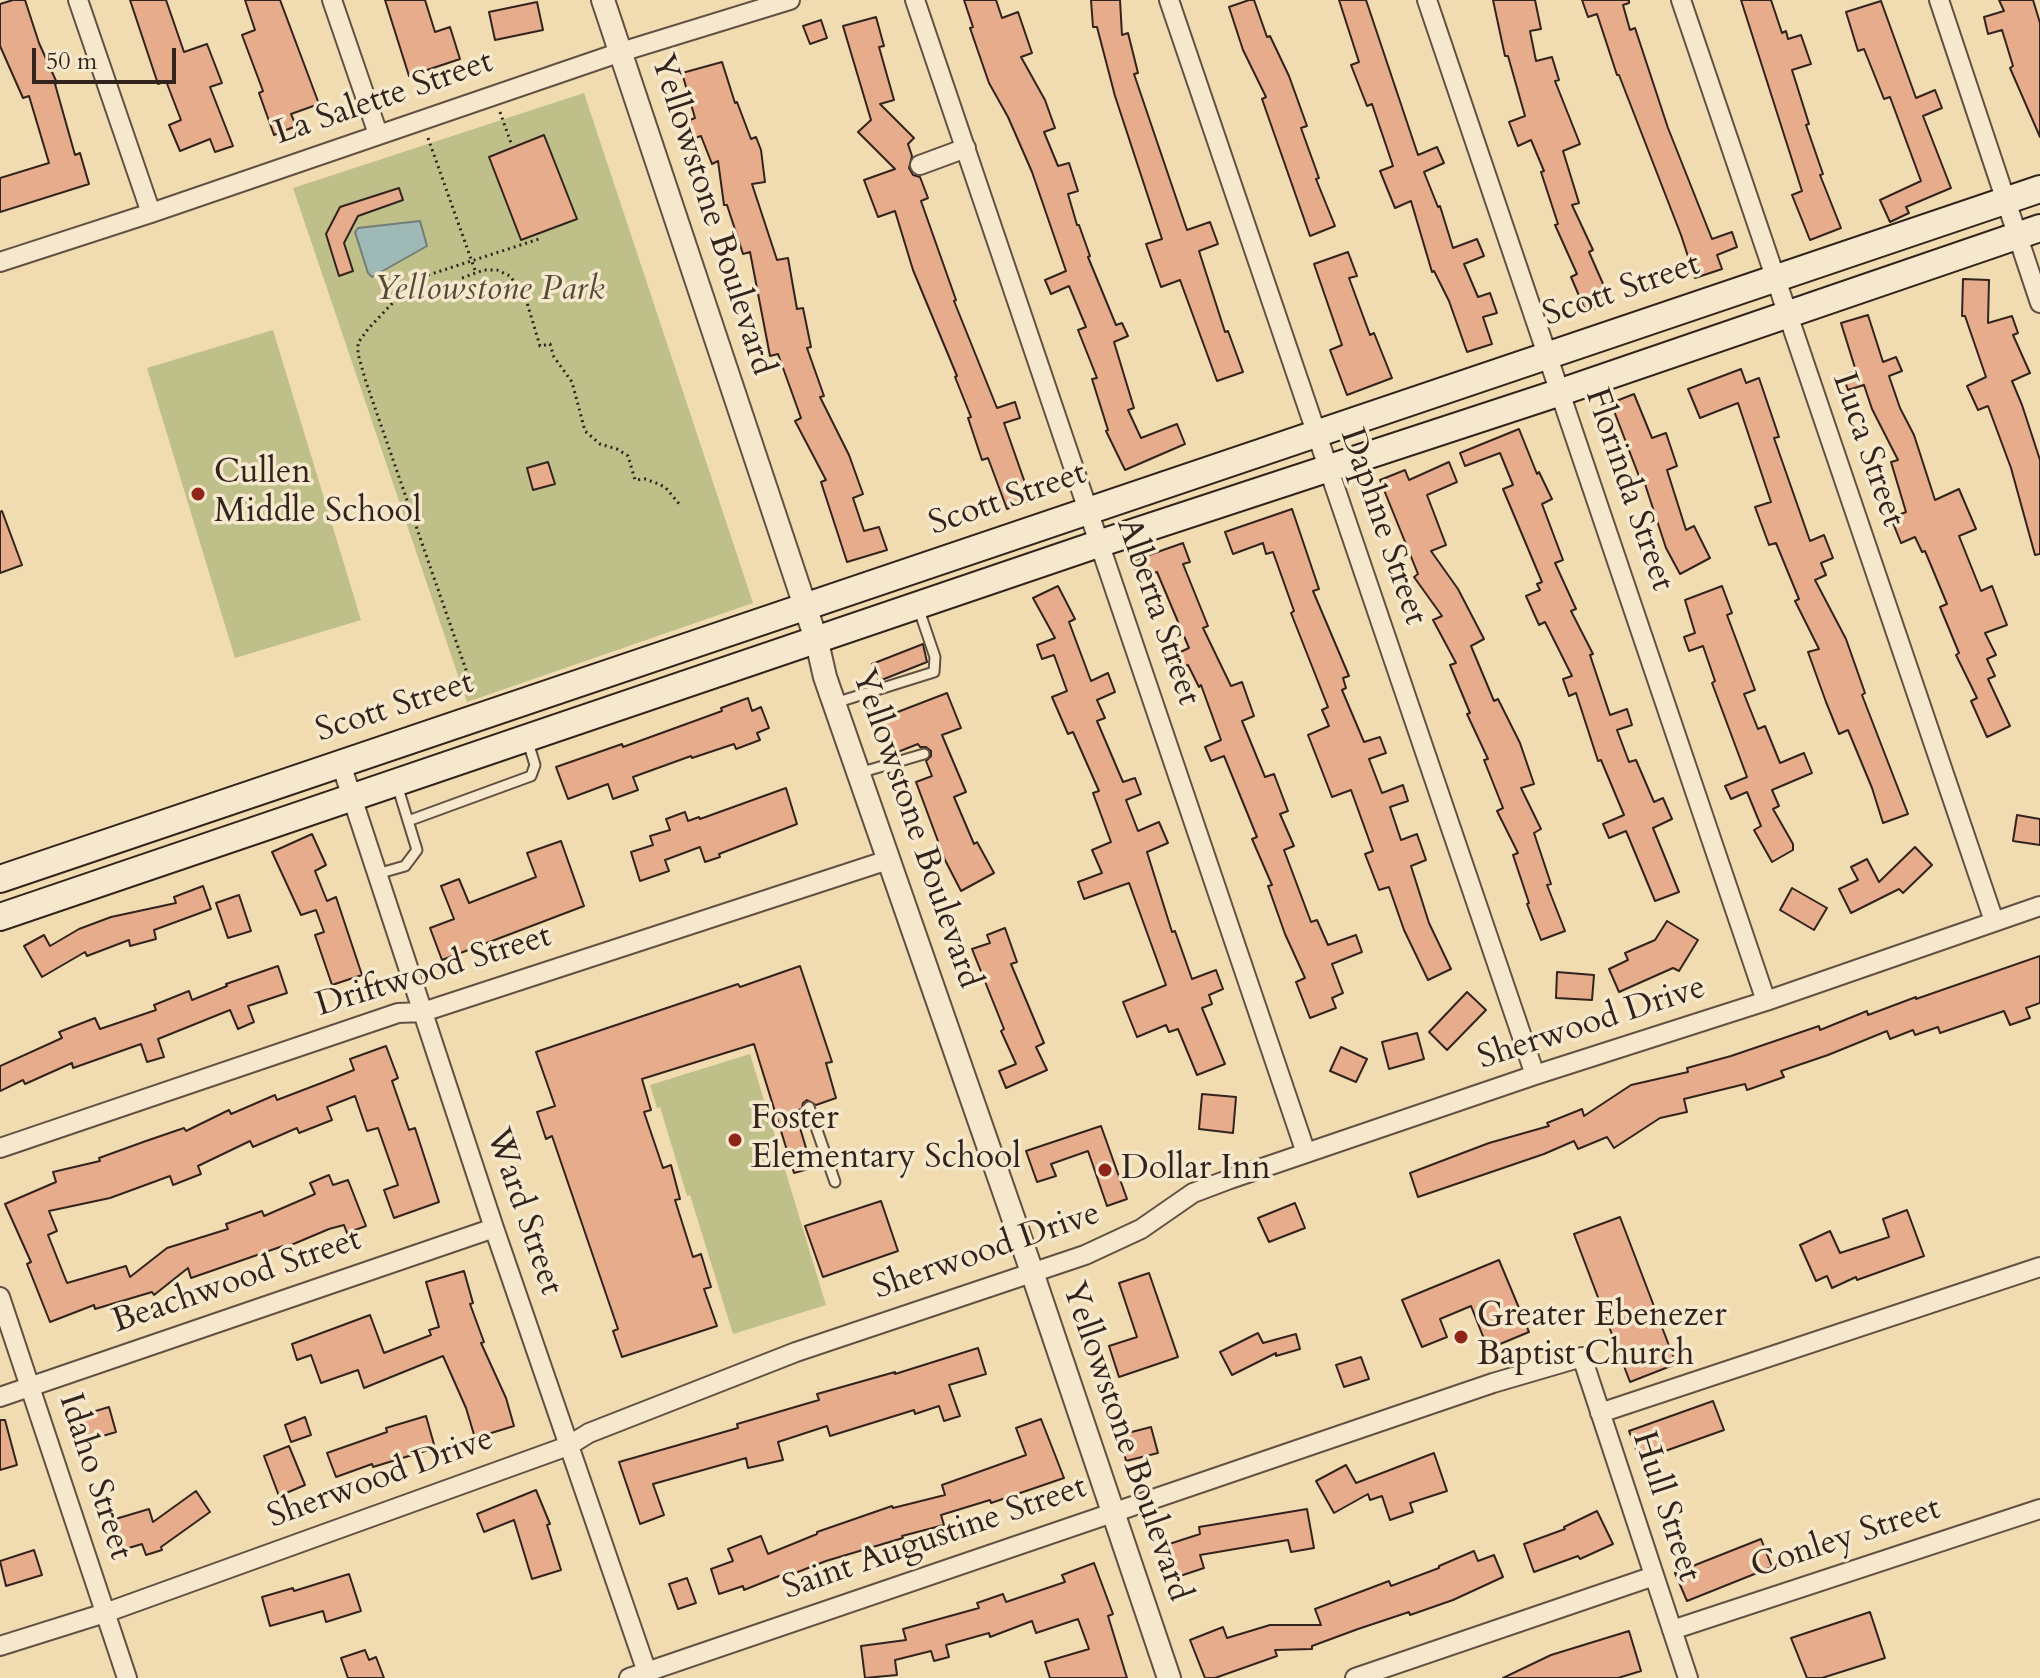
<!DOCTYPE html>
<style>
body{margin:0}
#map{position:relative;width:2040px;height:1678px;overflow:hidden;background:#f1dcb2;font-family:Cardo,serif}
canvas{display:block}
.scale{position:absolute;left:32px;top:48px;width:144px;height:36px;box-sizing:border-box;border:4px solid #32231c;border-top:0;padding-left:10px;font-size:24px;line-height:28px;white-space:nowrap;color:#32231c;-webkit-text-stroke:6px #f6e8cd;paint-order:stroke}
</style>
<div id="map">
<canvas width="2040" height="1678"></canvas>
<div class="scale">50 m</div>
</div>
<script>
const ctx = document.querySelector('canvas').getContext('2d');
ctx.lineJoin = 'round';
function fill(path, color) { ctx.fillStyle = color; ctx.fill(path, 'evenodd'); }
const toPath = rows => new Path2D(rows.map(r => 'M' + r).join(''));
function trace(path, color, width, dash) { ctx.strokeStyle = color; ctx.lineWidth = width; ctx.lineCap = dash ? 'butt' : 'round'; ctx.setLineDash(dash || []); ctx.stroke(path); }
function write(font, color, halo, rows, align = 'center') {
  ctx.font = font + ' Cardo,serif'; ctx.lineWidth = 7; ctx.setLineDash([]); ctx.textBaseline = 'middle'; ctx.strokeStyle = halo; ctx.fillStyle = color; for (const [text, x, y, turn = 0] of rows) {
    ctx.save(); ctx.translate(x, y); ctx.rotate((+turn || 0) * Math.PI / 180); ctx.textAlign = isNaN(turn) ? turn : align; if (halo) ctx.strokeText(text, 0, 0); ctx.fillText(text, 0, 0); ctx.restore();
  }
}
const green = toPath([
 [584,93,753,603,467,702,293,188],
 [273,330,361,620,235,658,147,368],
 [750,1054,826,1305,733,1334,690,1195,687,1196,660,1107,657,1108,650,1085]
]);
const water = toPath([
 [420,221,427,246,372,277,368,273,355,232,358,228,420,221]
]);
const building = toPath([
 [13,0,25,0,39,43,57,83,55,84,75,155,80,153,89,184,0,212,0,178,49,163,29,96,23,98,0,46,0,4,13,0],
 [130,0,166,0,184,52,207,44,222,83,210,87,233,146,215,152,210,139,180,151,169,125,181,120,166,81,158,84,130,0],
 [245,0,280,0,319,104,291,114,296,126,274,135,259,93,263,91,242,35,255,30,245,0],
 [385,0,425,0,435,32,450,27,460,59,409,76,385,0],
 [964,0,996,0,1002,18,1018,12,1032,53,1021,57,1045,100,1055,128,1044,132,1058,166,1069,163,1078,191,1068,194,1077,225,1079,225,1090,256,1088,257,1116,325,1122,323,1128,336,1114,342,1134,408,1128,410,1141,438,1177,424,1185,444,1125,470,1106,431,1108,430,1092,379,1097,378,1078,330,1086,327,1069,286,1051,294,1045,280,1066,271,1032,172,1008,117,989,83,970,28,973,27,964,0],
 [1091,0,1120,0,1122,35,1128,33,1138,73,1134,74,1187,230,1210,222,1218,244,1199,251,1225,332,1228,331,1243,372,1217,381,1180,280,1161,287,1146,244,1162,239,1115,96,1097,27,1093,27,1091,0],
 [1249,0,1254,0,1267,37,1270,36,1289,76,1307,126,1301,128,1319,178,1316,179,1335,226,1310,236,1262,99,1266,97,1243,50,1229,7,1249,0],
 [1339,0,1366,0,1418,155,1437,147,1444,163,1424,172,1438,207,1440,206,1453,248,1477,239,1484,256,1464,264,1478,297,1490,293,1497,313,1483,317,1492,344,1467,352,1449,301,1434,271,1432,272,1411,201,1395,208,1380,171,1393,166,1372,104,1367,106,1351,65,1359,62,1339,0],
 [1493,0,1535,0,1541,29,1530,31,1536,61,1552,57,1559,80,1555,81,1580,144,1563,151,1579,203,1572,205,1593,250,1589,252,1611,302,1586,312,1571,277,1577,274,1555,225,1558,224,1541,172,1544,171,1531,140,1518,146,1509,122,1525,116,1508,56,1505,56,1493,0],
 [1582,0,1629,0,1629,3,1623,5,1630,30,1635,28,1668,128,1712,239,1732,232,1737,247,1717,255,1722,269,1695,278,1681,235,1619,75,1617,75,1597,14,1588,17,1582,0],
 [1741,0,1771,0,1782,33,1786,31,1788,39,1801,35,1811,64,1792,70,1809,124,1806,125,1823,174,1820,175,1841,228,1810,240,1792,195,1802,191,1741,0],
 [1999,0,2033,0,2040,23,2040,137,2010,68,2013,66,2002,30,1988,34,1984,17,2004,11,1999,0],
 [1881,1,1916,98,1935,90,1942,108,1923,116,1951,188,1906,207,1909,213,1890,222,1880,200,1921,181,1890,97,1884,99,1864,49,1858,51,1846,12,1881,1],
 [537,2,543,30,495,40,489,12,537,2],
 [876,17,884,46,879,47,894,100,880,104,914,138,908,144,912,156,909,168,913,175,920,177,928,198,921,201,956,300,954,301,997,408,1015,402,1020,418,1004,423,1031,500,1007,509,988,458,982,460,968,418,971,417,955,377,957,376,913,270,895,211,878,217,864,180,895,169,858,132,871,120,843,26,876,17],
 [821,20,827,38,810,44,803,26,821,20],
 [722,62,735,103,737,102,751,139,756,137,761,150,765,182,752,184,777,260,788,258,797,309,803,308,811,347,807,348,824,396,820,397,849,455,863,494,853,498,864,531,879,527,887,550,847,562,821,482,826,480,795,421,801,418,778,354,770,356,750,252,743,254,727,205,724,205,718,161,712,164,701,136,689,140,682,123,695,118,682,73,722,62],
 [544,135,577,219,521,240,489,157,544,135],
 [399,188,403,200,358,216,344,243,353,271,339,276,326,234,340,207,399,188],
 [1348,252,1357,276,1349,278,1370,335,1374,333,1392,378,1347,395,1330,350,1342,345,1314,264,1348,252],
 [1963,279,1989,280,1988,323,2012,316,2018,333,2013,335,2030,373,2012,381,2022,405,2040,460,2040,554,2035,555,2011,468,1988,406,1978,410,1967,386,1986,377,1965,316,1962,316,1963,279],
 [1868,315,1883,362,1896,357,1902,371,1889,376,1900,408,1914,435,1935,500,1959,489,1976,529,1959,536,1981,591,1992,586,2007,625,1985,633,1996,655,1987,659,1995,676,1988,679,2010,726,1987,737,1971,701,1977,698,1956,655,1959,653,1940,607,1947,604,1925,551,1922,552,1915,537,1901,543,1891,518,1906,512,1891,462,1898,460,1872,409,1864,385,1848,390,1843,376,1856,371,1841,323,1868,315],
 [1741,369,1746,383,1759,378,1779,437,1774,438,1810,541,1824,535,1833,558,1821,563,1826,575,1815,580,1846,639,1865,693,1862,695,1908,814,1883,823,1872,788,1848,730,1839,734,1826,702,1808,652,1819,649,1795,601,1799,599,1776,543,1769,545,1755,507,1771,502,1738,403,1700,418,1688,389,1741,369],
 [1634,394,1652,438,1666,433,1677,466,1667,470,1686,530,1694,526,1710,558,1680,574,1666,548,1643,478,1640,479,1611,403,1634,394],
 [1519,429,1537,474,1539,472,1552,499,1542,504,1563,560,1555,563,1576,609,1571,611,1593,654,1590,655,1610,715,1627,709,1632,725,1617,730,1629,762,1636,760,1654,802,1663,798,1672,819,1653,828,1679,892,1655,901,1626,831,1609,838,1603,824,1624,815,1601,760,1598,761,1576,693,1569,696,1563,679,1572,676,1545,622,1539,625,1526,596,1540,590,1537,584,1542,582,1503,489,1513,485,1500,453,1465,466,1460,453,1519,429],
 [548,462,555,484,533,490,527,468,548,462],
 [1449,462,1457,482,1427,495,1446,545,1431,551,1458,589,1484,639,1471,646,1494,701,1498,699,1520,743,1534,784,1521,788,1541,829,1534,833,1551,884,1547,885,1565,931,1541,940,1527,904,1529,903,1513,855,1518,853,1497,811,1503,808,1484,760,1488,759,1467,714,1470,713,1450,665,1456,663,1433,620,1442,616,1414,577,1418,574,1380,480,1405,470,1409,480,1449,462],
 [1292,509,1319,589,1313,591,1349,676,1343,678,1346,688,1342,690,1364,742,1380,737,1386,753,1369,759,1382,793,1403,785,1408,801,1390,807,1401,840,1417,834,1426,860,1411,866,1429,923,1451,969,1428,980,1404,930,1389,887,1379,890,1365,854,1373,851,1351,790,1332,797,1322,771,1308,735,1329,726,1322,710,1328,707,1291,613,1294,611,1273,552,1266,554,1263,543,1233,554,1225,532,1292,509],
 [2,511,22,565,0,573,0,512,2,511],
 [1183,543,1190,562,1183,564,1208,626,1203,628,1231,686,1242,682,1254,716,1242,721,1265,777,1274,774,1288,811,1280,814,1294,846,1284,850,1311,922,1317,920,1328,945,1356,935,1362,952,1332,964,1343,993,1332,998,1336,1008,1310,1018,1296,982,1305,978,1285,934,1268,886,1272,885,1252,839,1257,837,1224,756,1211,761,1205,747,1221,740,1201,685,1199,687,1188,665,1176,671,1169,657,1189,648,1157,572,1138,578,1132,561,1183,543],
 [1058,586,1075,619,1069,622,1091,681,1108,673,1115,692,1097,700,1105,718,1097,721,1123,782,1135,778,1141,794,1126,800,1138,831,1159,822,1168,843,1147,852,1172,932,1175,931,1192,979,1216,970,1223,989,1209,995,1212,1004,1202,1008,1225,1064,1197,1075,1178,1029,1169,1032,1166,1025,1137,1037,1123,1002,1166,985,1129,883,1084,899,1078,882,1102,873,1092,850,1111,842,1093,793,1099,791,1073,732,1068,734,1052,697,1067,691,1054,655,1042,659,1037,645,1055,638,1033,598,1058,586],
 [1722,586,1732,613,1727,615,1755,690,1744,694,1758,729,1765,726,1780,763,1804,753,1812,773,1772,790,1779,806,1773,809,1793,844,1793,850,1772,862,1754,830,1761,826,1747,792,1731,799,1725,786,1747,777,1712,683,1715,681,1703,646,1689,651,1684,637,1695,633,1685,600,1722,586],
 [923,644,927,662,879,681,872,664,923,644],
 [947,693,961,728,942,735,966,792,954,797,974,844,977,842,994,873,961,891,945,860,916,782,932,776,926,761,931,756,931,751,926,747,920,747,918,744,895,753,882,718,947,693],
 [748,698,752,711,761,707,769,728,757,733,760,740,736,749,734,744,692,758,691,756,633,777,638,790,613,799,608,784,568,799,556,767,622,744,623,747,722,711,721,708,748,698],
 [786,788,797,824,719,854,720,857,705,862,700,847,665,860,669,871,640,881,631,852,653,845,650,836,670,830,666,819,685,812,688,821,699,817,700,819,786,788],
 [2017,815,2040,819,2040,845,2013,841,2017,815],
 [312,834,326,865,315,871,327,901,336,897,362,975,332,985,315,935,324,932,316,910,301,915,272,852,312,834],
 [561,841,584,906,442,960,430,928,454,919,441,886,459,879,469,903,536,877,527,853,561,841],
 [1915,847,1932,865,1903,893,1899,889,1851,913,1839,889,1858,880,1851,867,1867,859,1879,882,1915,847],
 [203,886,211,909,154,930,156,939,130,946,129,940,87,956,85,952,42,977,24,946,44,935,50,946,79,929,111,917,176,903,174,897,203,886],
 [1792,888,1827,908,1814,930,1780,910,1792,888],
 [239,895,251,931,228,938,216,903,239,895],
 [1667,921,1698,940,1679,971,1673,968,1619,992,1609,969,1628,960,1625,953,1655,940,1667,921],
 [1005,928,1017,962,1011,964,1044,1043,1036,1047,1047,1070,1006,1088,999,1071,1016,1064,1001,1031,1004,1029,972,949,990,943,987,935,1005,928],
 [2040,956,2040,1003,2026,1008,2030,1018,2010,1025,2004,1011,1940,1033,1938,1027,1915,1035,1913,1030,1890,1039,1887,1031,1828,1055,1781,1071,1784,1077,1747,1090,1745,1084,1684,1099,1687,1112,1660,1118,1614,1148,1607,1137,1578,1149,1574,1141,1544,1154,1418,1197,1410,1173,1489,1143,1549,1126,1547,1123,1582,1109,1584,1116,1631,1085,1688,1072,1687,1068,1731,1056,1819,1026,1820,1030,1867,1011,1868,1015,1916,997,1916,999,2040,956],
 [278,966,287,993,248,1006,254,1022,238,1029,230,1010,158,1039,164,1057,147,1062,141,1044,73,1068,72,1063,25,1084,23,1080,0,1091,0,1066,62,1038,59,1032,95,1018,100,1029,156,1010,154,1005,189,991,192,1000,227,986,226,984,278,966],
 [800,966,832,1062,826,1063,836,1098,816,1105,807,1100,803,1103,802,1109,795,1111,812,1168,794,1173,754,1044,642,1079,651,1110,644,1112,663,1168,671,1165,680,1199,675,1200,693,1257,701,1254,711,1287,704,1289,717,1326,622,1357,613,1331,618,1329,552,1136,546,1139,537,1112,555,1106,536,1052,738,984,740,987,800,966],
 [1557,972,1594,975,1592,1000,1556,998,1557,972],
 [1467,992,1486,1010,1447,1050,1429,1032,1467,992],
 [1417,1033,1424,1059,1389,1069,1382,1042,1417,1033],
 [386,1046,398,1078,392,1081,409,1130,415,1128,439,1202,394,1218,384,1190,398,1185,378,1128,367,1131,355,1096,327,1107,332,1120,299,1133,297,1128,253,1147,250,1141,198,1166,201,1174,173,1185,170,1176,110,1198,49,1211,57,1231,48,1235,67,1283,126,1266,130,1277,167,1248,228,1229,226,1224,262,1211,264,1216,315,1194,310,1183,329,1175,333,1185,348,1180,366,1226,347,1233,344,1225,329,1229,284,1248,283,1246,191,1278,188,1268,154,1295,152,1292,95,1309,94,1305,50,1322,27,1264,31,1262,5,1204,56,1182,53,1172,100,1161,99,1158,146,1141,184,1128,186,1131,229,1110,231,1114,275,1095,277,1100,324,1082,354,1070,350,1059,386,1046],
 [1341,1047,1367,1059,1356,1082,1330,1071,1341,1047],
 [1202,1094,1236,1097,1233,1133,1199,1129,1202,1094],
 [1101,1126,1127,1199,1107,1206,1088,1151,1051,1164,1056,1176,1037,1182,1026,1151,1101,1126],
 [881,1201,898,1251,823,1277,805,1226,881,1201],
 [1295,1203,1305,1228,1269,1242,1258,1218,1295,1203],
 [1907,1210,1924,1256,1857,1280,1856,1277,1832,1288,1827,1276,1816,1281,1800,1245,1830,1231,1840,1253,1889,1237,1883,1219,1907,1210],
 [1620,1217,1676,1364,1630,1382,1574,1234,1620,1217],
 [1499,1260,1529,1332,1488,1349,1471,1306,1440,1319,1447,1337,1422,1347,1402,1300,1499,1260],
 [464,1271,473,1303,470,1304,484,1342,481,1343,506,1398,514,1426,475,1438,466,1408,443,1356,364,1388,358,1370,321,1383,311,1355,297,1360,292,1344,370,1315,384,1353,431,1335,429,1330,439,1327,426,1282,464,1271],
 [1149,1273,1178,1357,1119,1377,1109,1346,1137,1337,1119,1283,1149,1273],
 [1258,1333,1263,1343,1296,1334,1300,1349,1276,1356,1276,1353,1232,1375,1220,1352,1258,1333],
 [978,1348,986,1374,949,1385,960,1416,944,1421,939,1406,915,1414,914,1410,830,1436,827,1426,778,1442,783,1460,748,1468,746,1458,653,1484,664,1515,640,1524,619,1462,738,1428,737,1424,819,1400,817,1394,895,1372,895,1374,978,1348],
 [1361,1357,1369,1379,1344,1387,1336,1365,1361,1357],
 [1713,1401,1724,1430,1640,1460,1629,1431,1713,1401],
 [109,1407,116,1432,86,1441,79,1416,109,1407],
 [426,1416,435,1448,373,1467,372,1464,336,1477,327,1453,387,1432,386,1428,426,1416],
 [305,1417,311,1435,291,1442,285,1425,305,1417],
 [1041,1419,1064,1478,991,1503,990,1500,941,1515,944,1525,902,1536,903,1538,826,1561,785,1577,784,1574,744,1590,743,1586,719,1594,711,1569,733,1561,728,1549,761,1536,768,1554,817,1534,817,1532,892,1506,893,1508,945,1495,942,1485,1026,1455,1016,1428,1041,1419],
 [0,1420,5,1420,17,1465,0,1470,0,1420],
 [1151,1427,1158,1453,1126,1461,1120,1435,1151,1427],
 [289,1446,305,1485,279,1496,264,1456,289,1446],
 [1434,1453,1447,1491,1410,1503,1413,1512,1390,1520,1382,1496,1370,1500,1368,1494,1334,1513,1316,1481,1346,1465,1356,1483,1434,1453],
 [536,1490,550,1524,547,1525,561,1570,532,1579,514,1520,484,1532,477,1514,536,1490],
 [196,1491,210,1512,161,1547,162,1550,146,1555,142,1544,122,1550,112,1520,149,1509,153,1522,196,1491],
 [1307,1509,1314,1548,1291,1552,1288,1540,1200,1555,1204,1568,1171,1579,1160,1547,1200,1534,1199,1527,1307,1509],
 [1597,1511,1613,1544,1580,1559,1578,1556,1534,1572,1524,1544,1565,1529,1564,1527,1597,1511],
 [1761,1539,1772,1567,1687,1601,1675,1573,1761,1539],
 [34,1550,42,1575,6,1586,0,1561,34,1550],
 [1474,1551,1478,1561,1494,1555,1503,1577,1453,1600,1410,1615,1409,1612,1358,1629,1312,1646,1312,1649,1275,1650,1277,1656,1215,1678,1205,1678,1190,1640,1223,1627,1227,1638,1270,1625,1321,1625,1315,1609,1389,1581,1391,1586,1439,1568,1439,1566,1474,1551],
 [1094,1563,1113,1614,1108,1616,1127,1678,1050,1678,1045,1662,1089,1649,1078,1619,1036,1633,1032,1621,990,1637,989,1633,946,1645,949,1657,934,1661,931,1651,895,1660,897,1675,865,1678,861,1646,906,1640,903,1629,979,1608,977,1603,1003,1594,1006,1602,1065,1582,1062,1575,1094,1563],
 [349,1574,361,1611,326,1622,323,1611,270,1626,262,1597,293,1588,294,1591,349,1574],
 [687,1578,696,1603,678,1609,669,1584,687,1578],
 [1870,1612,1885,1658,1822,1678,1807,1678,1791,1638,1870,1612],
 [1629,1631,1641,1671,1618,1678,1503,1678,1551,1655,1629,1631],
 [365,1650,369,1660,376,1657,384,1678,348,1678,341,1658,365,1650]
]);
const path = toPath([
 [500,112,512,146],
 [428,138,476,273],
 [462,278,484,270,497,270,510,276,525,296,540,346,550,344,554,357,572,382,585,431,600,444,617,449,628,456,635,480,645,479,659,484,666,488,680,505],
 [474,693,366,382,358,354,358,343,368,329,402,293,422,277,542,238]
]);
const service = toPath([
 [835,703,934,672,935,657,918,607],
 [859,773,924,754],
 [408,821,531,776,535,765,528,742],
 [377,874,405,866,417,850,397,785],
 [809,1107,835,1182]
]);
const minor = toPath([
 [78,0,151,213],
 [332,0,378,134],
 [915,0,1306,1153],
 [1169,0,1535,1075],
 [1427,0,1766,1001],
 [1681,0,1994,921],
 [1939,0,2040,303],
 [920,165,966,148],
 [0,262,151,213,621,52,790,0],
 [341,764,494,1228,649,1678],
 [0,1148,398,1013,423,1012,888,860],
 [0,1297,127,1678],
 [0,1397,494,1228],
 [1600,1413,2040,1267],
 [1672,1630,2040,1509],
 [0,1646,105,1613,568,1446,589,1433,796,1352,1085,1255,1141,1229,1193,1193,1230,1179,1535,1075,1766,1001,2040,906],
 [629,1678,1493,1383,1582,1357,1688,1678],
 [1355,1678,1654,1576]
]);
const tertiary = toPath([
 [603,0,817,642,825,677,1032,1272,1169,1678]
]);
const secondary = toPath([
 [0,879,2040,189],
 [0,917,1101,543,1561,392,2040,228]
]);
const markers = [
 [198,494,8,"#8f2418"],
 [735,1140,8,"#8f2418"],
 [1105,1170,8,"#8f2418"],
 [1461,1337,8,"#8f2418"]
];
const streetNames = [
 ["La Salette Street",384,99,-19],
 ["Yellowstone Boulevard",711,215,72],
 ["Scott Street",1622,291,-19],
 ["Luca Street",1867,450,71],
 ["Florinda Street",1628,490,71],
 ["Scott Street",1008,500,-19],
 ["Daphne Street",1382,527,71],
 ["Alberta Street",1157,612,71],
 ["Scott Street",395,708,-18],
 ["Yellowstone Boulevard",915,829,71],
 ["Driftwood Street",434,972,-17],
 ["Sherwood Drive",1592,1024,-18],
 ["Ward Street",523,1212,71],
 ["Sherwood Drive",987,1252,-19],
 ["Beachwood Street",237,1282,-19],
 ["Yellowstone Boulevard",1125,1442,71],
 ["Idaho Street",94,1477,72],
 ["Sherwood Drive",381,1479,-20],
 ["Hull Street",1665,1507,72],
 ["Saint Augustine Street",935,1539,-19],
 ["Conley Street",1846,1539,-18]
];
const parkNames = [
 ["Yellowstone Park",489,291]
];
const poiNames = [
 ["Cullen",214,474],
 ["Middle School",214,513],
 ["Foster",751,1120],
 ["Elementary School",751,1159],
 ["Dollar Inn",1121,1170],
 ["Greater Ebenezer",1477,1317],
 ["Baptist Church",1477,1356]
];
fill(green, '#bebf89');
fill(water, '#9eb9b6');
trace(water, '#737d78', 2);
fill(building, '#e6ac8c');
trace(building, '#32231c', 2);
trace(service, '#625142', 13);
trace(minor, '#625142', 22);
trace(tertiary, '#625142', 26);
trace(secondary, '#32231c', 30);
trace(path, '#32231c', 3, [2, 4]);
trace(service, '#f6e8cd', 9);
trace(minor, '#f6e8cd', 18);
trace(tertiary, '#f6e8cd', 22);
trace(secondary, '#f6e8cd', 26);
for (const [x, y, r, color] of markers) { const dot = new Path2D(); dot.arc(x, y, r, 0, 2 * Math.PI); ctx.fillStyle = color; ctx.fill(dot); trace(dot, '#f6e8cd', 3); }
write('34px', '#32231c', '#f6e8cd', streetNames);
write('italic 34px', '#554a37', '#f6e8cd', parkNames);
write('34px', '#32231c', '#f6e8cd', poiNames, 'left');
</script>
